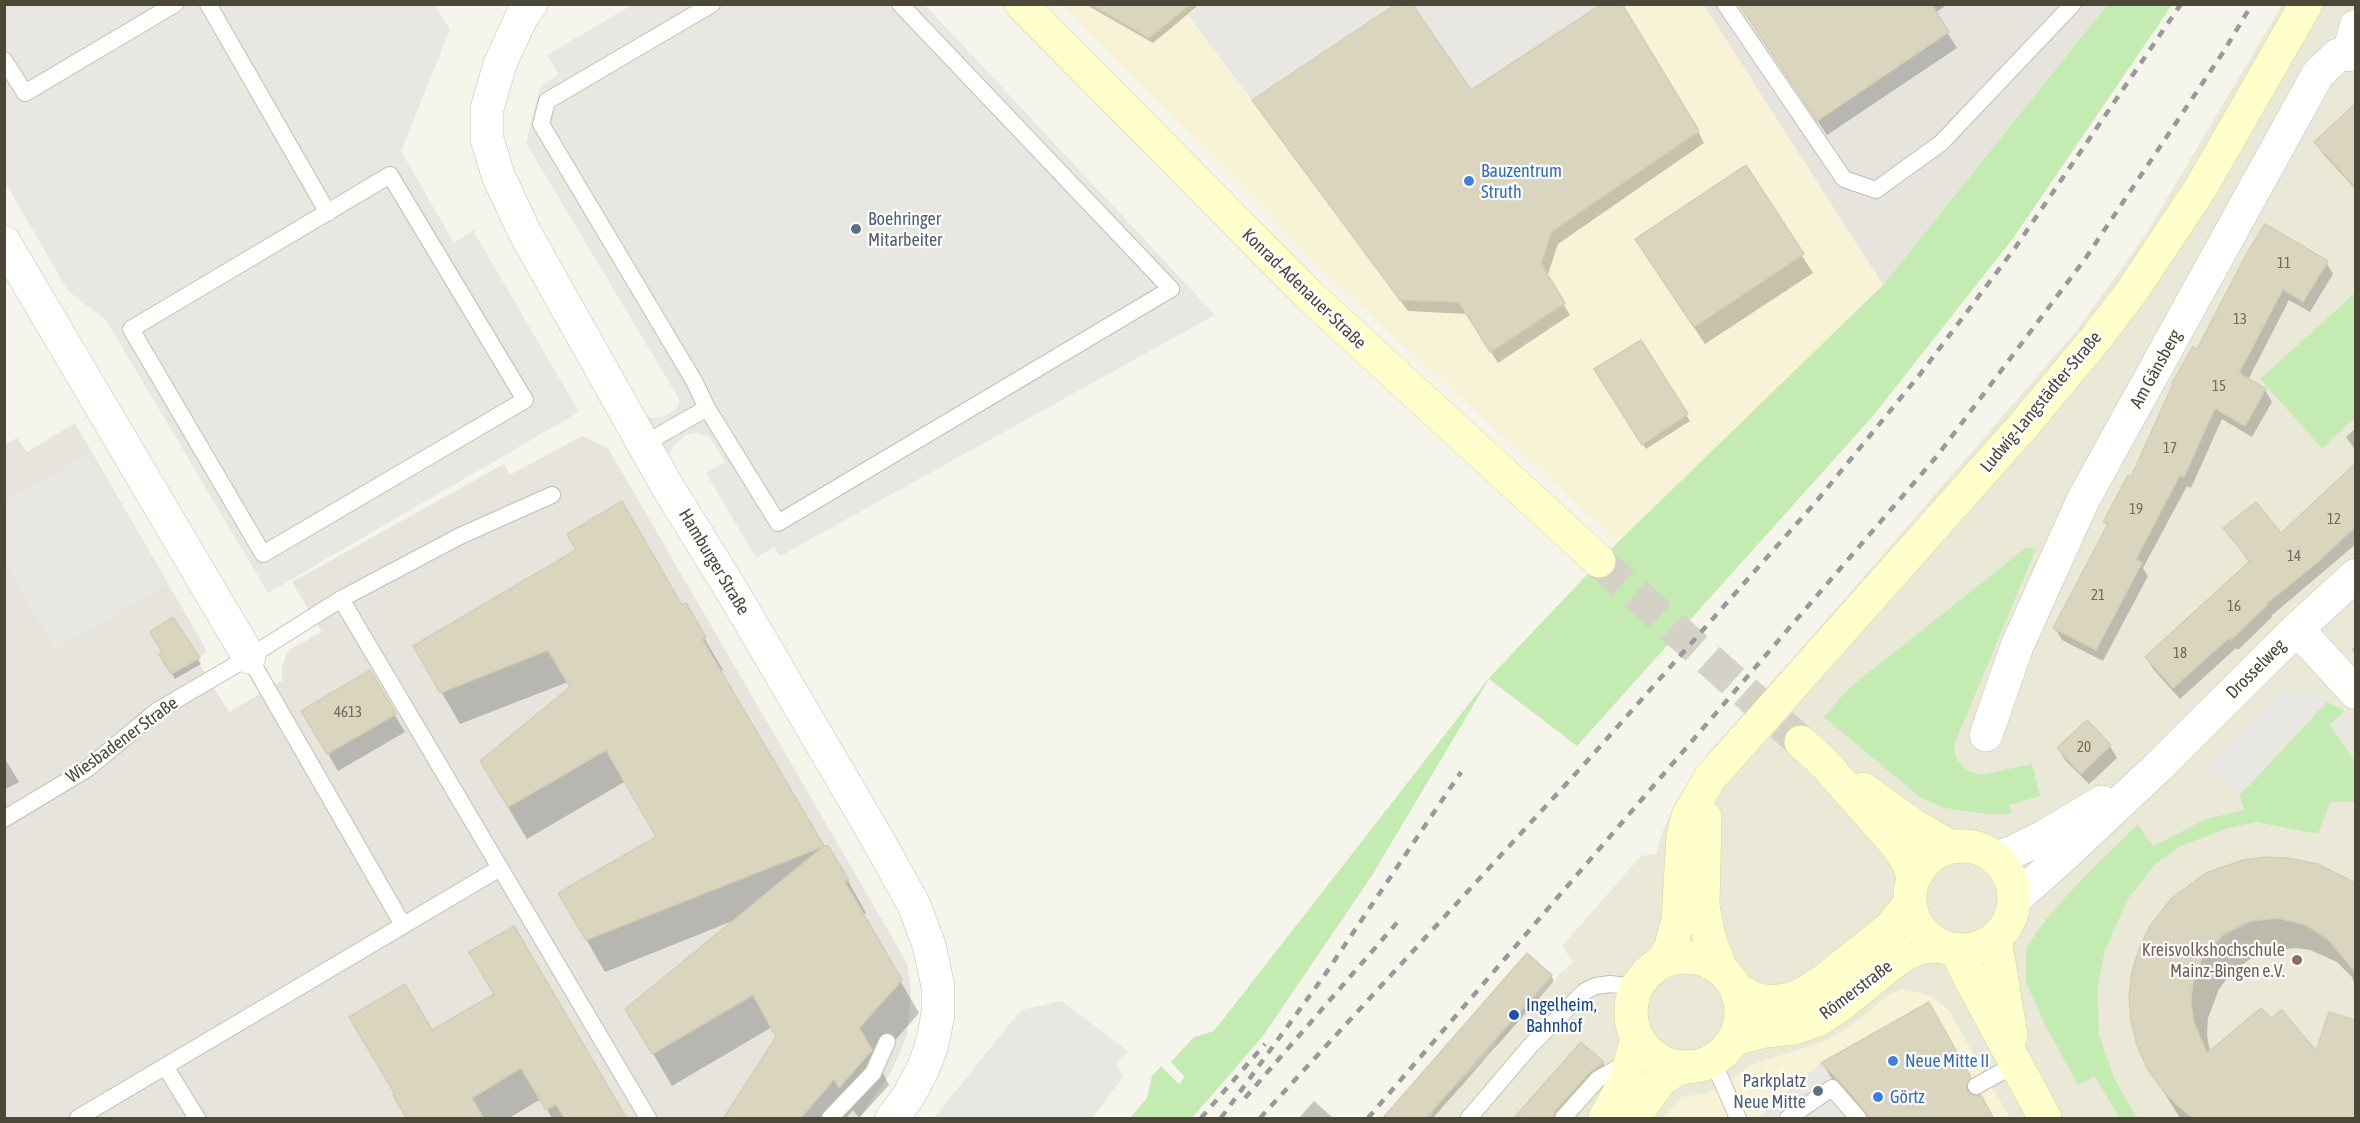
<!DOCTYPE html>
<meta charset="utf-8">
<style>
body{margin:0}
#map{position:relative;width:2360px;height:1123px;overflow:hidden;background:#f6f5eb;font-family:"Asap Condensed",sans-serif}
canvas{display:block}
.frame{position:absolute;inset:0;border:6px solid #4b4838;pointer-events:none}
</style>
<div id="map">
<canvas width="2360" height="1123"></canvas>
<div class="frame"></div>
</div>
<script>
const ctx = document.querySelector('canvas').getContext('2d');
ctx.lineJoin = 'round';
function fill(path, color) { ctx.fillStyle = color; ctx.fill(path, 'evenodd'); }
const toPath = rows => new Path2D(rows.map(r => 'M' + r).join(''));
function trace(path, color, width, dash) { ctx.strokeStyle = color; ctx.lineWidth = width; ctx.lineCap = dash ? 'butt' : 'round'; ctx.setLineDash(dash || []); ctx.stroke(path); }
function write(font, color, halo, rows, align = 'center') {
  ctx.font = font + ' "Asap Condensed",sans-serif'; ctx.lineWidth = 4.5; ctx.setLineDash([]); ctx.textBaseline = 'middle'; ctx.strokeStyle = halo; ctx.fillStyle = color; for (const [text, x, y, turn = 0] of rows) {
    ctx.save(); ctx.translate(x, y); ctx.rotate((+turn || 0) * Math.PI / 180); ctx.textAlign = isNaN(turn) ? turn : align; if (halo) ctx.strokeText(text, 0, 0); ctx.fillText(text, 0, 0); ctx.restore();
  }
}
const residential = toPath([
 [2282,5,2355,5,2355,1118,1432,1118,1433,1107,1496,1049,1494,1036,1556,980,1560,973,1573,962,1562,946,1641,856,1656,854,1662,833,1675,803,1710,751,1828,618,2076,331,2144,237]
]);
const commercial = toPath([
 [1062,5,1704,5,1883,285,1618,542,1331,280],
 [1902,989,1925,994,1934,998,1949,1011,2010,1118,1663,1118,1681,1097,1706,1093,1723,1086,1751,1065,1823,1042,1852,1025,1888,995]
]);
const industrial = toPath([
 [1704,5,2107,5,1883,285],
 [75,423,207,651,197,660,229,712,282,681,282,668,286,655,292,648,322,632,292,582,504,464,510,475,582,436,608,448,907,963,911,991,907,1036,891,1072,859,1118,5,1118,4,445,17,438,27,452]
]);
const green = toPath([
 [2107,5,2172,5,2014,237,1873,416,1577,746,1489,679,1371,877,1263,1036,1192,1118,1130,1118,1147,1098,1152,1076,1161,1066,1179,1084,1185,1077,1171,1062,1194,1037,1214,1031,1489,678,1618,542,1883,285],
 [2355,293,2355,418,2322,448,2260,379],
 [2027,547,2036,549,1954,745,1956,758,1966,770,1981,775,2032,764,2040,796,2009,805,2011,814,1986,814,1944,808,1920,797,1824,717,1849,688],
 [2327,702,2345,711,2330,725,2355,762,2355,802,2330,802,2318,834,2256,822,2228,828,2181,846,2155,864,2128,899,2105,950,2097,989,2099,1035,2114,1078,2137,1118,2120,1118,2094,1076,2078,1085,2043,1021,2026,982,2026,948,2047,918,2082,879,2138,824,2146,838,2154,846,2206,819,2244,810,2240,795]
]);
const parking = toPath([
 [4,5,435,5,450,30,401,151,454,243,473,230,579,412,268,593,106,320,68,291,5,182],
 [632,5,925,5,1215,315,780,556,774,547,756,558,706,473,725,462,709,436,695,433,685,435,672,448,670,455,644,415,652,418,663,417,676,409,679,404,679,399,526,143,540,87,559,74,547,55],
 [1201,5,1396,5,1252,100,1188,15],
 [1412,5,1602,5,1471,90],
 [91,452,167,585,55,650,5,563,5,502],
 [2312,686,2327,702,2240,795,2224,778,2206,770,2286,689,2303,696],
 [2345,711,2355,722,2355,753,2330,725],
 [1062,1001,1128,1051,1116,1063,1123,1077,1092,1118,934,1118,1021,1010],
 [1821,1063,1871,1118,1758,1118]
]);
const shadow = toPath([
 [1085,4,1200,4,1153,43],
 [1740,4,1948,4,1935,13,1957,48,1827,135],
 [1471,92,1698,131,1704,143,1558,244,1547,277,1570,315,1498,363,1467,314,1408,311,1254,100],
 [2347,114,2356,123,2356,190,2323,154,2316,142],
 [1745,167,1813,273,1705,344,1647,257],
 [2247,256,2326,262,2333,274,2310,312,2289,300,2248,380,2265,390,2272,402,2252,437,2222,419,2191,488,2187,486,2143,568,2148,576,2103,661,2062,640,2055,628,2108,527,2105,522,2132,479],
 [1640,342,1690,421,1646,449,1596,370],
 [2356,428,2356,451,2346,437],
 [2356,466,2356,544,2271,616,2272,617,2238,650,2236,648,2180,699,2153,669,2146,657,2250,563,2225,529,2281,535],
 [685,605,723,670,720,672,823,848,828,847,848,881,866,913,862,915,919,1013,877,1061,889,1085,859,1118,853,1110,846,1118,725,1118,778,1037,772,1027,672,1086,627,1009,735,920,605,972,560,894,658,837,626,781,527,839,500,794,572,688,568,682,460,724,415,647],
 [187,639,201,664,175,679,161,654],
 [2356,646,2356,656,2352,649],
 [369,672,405,732,338,771,303,711],
 [2087,722,2110,746,2117,758,2089,784,2065,760,2058,748],
 [4,757,19,782,4,790],
 [2343,877,2356,886,2356,990,2352,977,2337,962,2310,950,2296,948,2268,951,2253,957,2232,972,2219,989,2208,1018,2207,1035,2210,1052,2316,1054,2330,1014,2356,1021,2356,1118,2180,1118,2148,1067,2133,973],
 [1551,975,1554,981,1433,1118,1384,1118],
 [496,995,625,1118,552,1118,541,1099,509,1118,409,1118,432,1032],
 [1929,1004,1980,1096,1992,1118,1870,1118,1833,1081,1823,1064],
 [1603,1063,1606,1068,1557,1118,1515,1118],
 [1314,1101,1333,1118,1299,1118]
]);
const building = toPath([
 [1090,4,1191,4,1149,38,1090,4],
 [1396,4,1412,4,1471,90,1602,4,1622,4,1699,131,1551,232,1541,264,1565,303,1490,352,1459,302,1400,300,1252,100,1396,4],
 [1739,4,1931,4,1949,32,1817,121,1739,4],
 [2355,104,2355,187,2314,142,2355,104],
 [1746,165,1804,254,1694,327,1635,239,1746,165],
 [2265,224,2328,261,2303,302,2283,289,2239,373,2266,389,2245,426,2215,408,2184,477,2180,475,2136,559,2142,563,2096,650,2053,628,2108,524,2103,522,2128,475,2131,477,2173,384,2172,383,2193,346,2197,349,2246,255,2265,224],
 [1641,340,1688,414,1642,445,1594,369,1641,340],
 [2355,464,2355,527,2319,561,2266,604,2267,605,2231,640,2229,638,2173,688,2145,657,2250,561,2223,528,2256,502,2281,533,2355,464],
 [622,501,682,605,686,603,706,637,702,639,824,846,586,940,558,893,656,837,606,750,508,807,480,761,570,687,548,650,440,693,413,646,576,550,567,534,622,501],
 [173,617,200,658,171,674,159,654,162,652,150,632,173,617],
 [370,670,396,714,327,754,301,711,370,670],
 [2087,720,2111,745,2081,774,2057,748,2087,720],
 [824,846,828,846,849,880,845,882,902,980,859,1028,872,1050,839,1088,834,1079,800,1119,723,1119,776,1037,753,995,652,1054,625,1009,824,846],
 [2266,857,2287,858,2318,864,2355,883,2355,972,2329,940,2306,925,2278,918,2250,921,2224,934,2202,958,2192,987,2191,1004,2194,1023,2207,1053,2261,1008,2271,1018,2282,1010,2316,1051,2329,1012,2355,1020,2355,1119,2194,1119,2178,1106,2161,1088,2147,1068,2137,1045,2131,1021,2129,997,2132,972,2139,949,2150,926,2172,898,2206,873,2243,860,2266,857],
 [514,926,627,1119,565,1119,556,1104,546,1110,521,1068,472,1098,484,1119,407,1119,393,1095,395,1094,349,1017,405,984,432,1030,494,994,469,952,514,926],
 [1527,953,1552,975,1425,1119,1382,1119,1527,953],
 [1929,1002,1971,1077,1966,1085,1967,1092,1975,1096,1981,1095,1994,1119,1871,1119,1840,1081,1821,1063,1929,1002],
 [1581,1042,1604,1062,1601,1065,1590,1072,1555,1111,1553,1119,1513,1119,1581,1042]
]);
const secondaryTunnel = toPath([
 [1599,561,1801,742]
]);
const lane = toPath([
 [208,4,328,213],
 [712,4,547,101,541,124,694,381,707,408,778,523,1171,289,900,4],
 [1725,4,1844,179,1876,190,1941,143,2073,4],
 [4,60,25,93,175,4],
 [390,175,525,400,263,554,131,329,390,175],
 [644,444,707,408],
 [341,599,648,1118],
 [4,819,87,769,157,711,249,657],
 [403,925,249,657,341,599,460,536,552,495],
 [1709,1061,1720,1077,1738,1118],
 [166,1068,197,1118],
 [1976,1086,2016,1064],
 [78,1118,500,868],
 [830,1118,873,1073,887,1042],
 [1469,1118,1531,1045,1585,991,1596,986,1610,984,1636,987],
 [1563,1118,1598,1079,1616,1069,1631,1068],
 [1788,1118,1832,1088,1858,1118]
]);
const street = toPath([
 [531,4,522,16,500,64,487,109,487,139,498,175,525,233,667,486,735,596,878,840,914,905,929,945,938,986,938,1014,932,1045,923,1069,908,1097,892,1118],
 [2349,53,2356,26],
 [4,242,249,657],
 [2297,629,2356,693],
 [1986,735,2017,646,2083,500,2318,74,2338,55,2356,54],
 [1996,858,2011,853,2045,836,2102,802],
 [2015,899,2059,860,2159,766,2297,629,2356,575]
]);
const secondary = toPath([
 [1021,4,1310,296,1599,561],
 [1801,742,1824,763,1895,843,1909,863,1913,880],
 [1863,789,1913,825,1951,847],
 [1705,817,1703,906,1709,937,1721,969],
 '1910 898a52 52 0 1 1 104 0a52 52 0 1 1-104 0Z',
 [1995,939,2011,1036],
 [1956,950,1972,982,2045,1118],
 '1631 1012a55 55 0 1 1 110 0a55 55 0 1 1-110 0Z',
 [1662,962,1671,946,1678,920,1683,836,1688,816,1710,778,2023,426,2097,337,2132,291,2200,189,2306,4],
 [1736,989,1752,998,1769,1002,1788,1000,1801,995,1825,980,1889,929,1910,903],
 [1734,1039,1765,1031,1794,1028,1818,1020,1838,1007,1899,958,1921,947,1942,946],
 [1605,1118,1625,1082,1637,1038],
 [1634,1118,1661,1079,1676,1070,1685,1067]
]);
const rail = toPath([
 [1245,1098,1401,918],
 [1201,1118,1265,1044],
 [1221,1118,1324,976,1461,772],
 [1260,1118,1589,759,1815,503,1921,373,2015,248,2181,4],
 [1368,1118,1937,456,2085,259,2224,51,2252,4]
]);
const markers = [
 [1469,181,6,"#3f7fe0"],
 [856,229,6,"#5c6f8a"],
 [2297,960,6,"#8d6e63"],
 [1514,1015,6,"#1a4fb4"],
 [1893,1061,6,"#3f7fe0"],
 [1818,1091,6,"#5c6f8a"],
 [1878,1097,6,"#3f7fe0"]
];
const numberNames = [
 ["11",2284,263],
 ["13",2240,319],
 ["15",2219,386],
 ["17",2170,448],
 ["19",2136,509],
 ["12",2334,519],
 ["14",2294,556],
 ["21",2098,595],
 ["16",2234,606],
 ["18",2180,653],
 ["4613",348,712],
 ["20",2084,747]
];
const shopNames = [
 ["Bauzentrum",1481,171],
 ["Struth",1481,192],
 ["Neue Mitte II",1905,1061],
 ["Görtz",1890,1097]
];
const serviceNames = [
 ["Boehringer",868,219],
 ["Mitarbeiter",868,240],
 ["Parkplatz",1806,1081,"right"],
 ["Neue Mitte",1806,1102,"right"]
];
const streetNames = [
 ["Konrad-Adenauer-Straße",1304,289,44],
 ["Am Gänsberg",2156,369,-61],
 ["Ludwig-Langstädter-Straße",2041,402,-50],
 ["Hamburger Straße",714,562,59],
 ["Drosselweg",2256,669,-45],
 ["Wiesbadener Straße",122,740,-36],
 ["Römerstraße",1856,990,-37]
];
const educationNames = [
 ["Kreisvolkshochschule",2285,950],
 ["Mainz-Bingen e.V.",2285,971]
];
const transitNames = [
 ["Ingelheim,",1526,1005],
 ["Bahnhof",1526,1026]
];
fill(residential, '#eae9d8');
fill(commercial, '#f8f2d6');
fill(industrial, '#e6e4dc');
fill(green, '#c4ecb2');
fill(parking, '#e8e7e2');
fill(shadow, '#0003');
fill(building, '#d9d5bf');
trace(building, '#d4cfb2', 1.5);
trace(secondaryTunnel, '#d4d2c7', 33, [33, 16]);
trace(lane, '#c2c0ac', 18);
trace(street, '#c2c0ac', 34);
trace(secondary, '#d5d496', 34);
trace(lane, '#fff', 16);
trace(street, '#fff', 33);
trace(secondary, '#ffc', 33);
trace(rail, '#999', 4.5, [8, 8]);
for (const [x, y, r, color] of markers) { const dot = new Path2D(); dot.arc(x, y, r, 0, 2 * Math.PI); ctx.fillStyle = color; ctx.fill(dot); trace(dot, '#fff', 2); }
write('15px', '#6e6b5a', null, numberNames);
write('18px', '#366cbe', '#fff', shopNames, 'left');
write('18px', '#4e5e75', '#fff', serviceNames, 'left');
write('18px', '#4b4838', '#fff', streetNames);
write('18px', '#785e54', '#fff', educationNames, 'right');
write('18px', '#164399', '#fff', transitNames, 'left');
</script>
